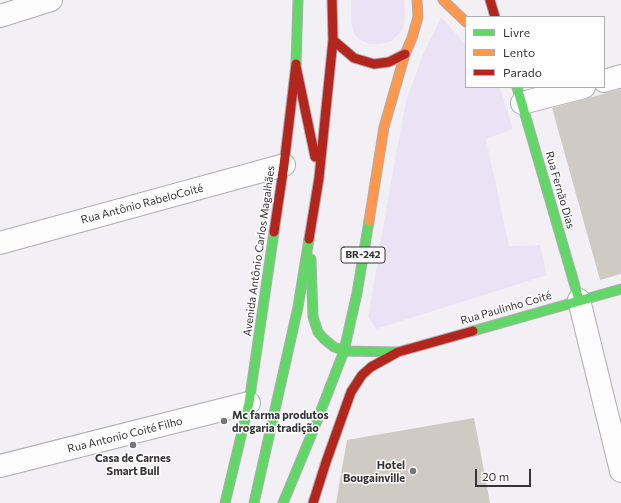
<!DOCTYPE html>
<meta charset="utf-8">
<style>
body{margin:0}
#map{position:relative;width:621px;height:503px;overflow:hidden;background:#f2f0f4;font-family:Commissioner,sans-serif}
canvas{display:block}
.legend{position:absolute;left:465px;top:16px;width:140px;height:72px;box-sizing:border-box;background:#fff;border:1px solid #aeaeaf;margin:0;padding:5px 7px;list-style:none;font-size:12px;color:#353436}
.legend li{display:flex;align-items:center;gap:8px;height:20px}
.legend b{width:20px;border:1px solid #aeaeaf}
.scale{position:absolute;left:475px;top:469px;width:56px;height:18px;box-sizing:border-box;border:2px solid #353436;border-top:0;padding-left:5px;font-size:12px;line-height:14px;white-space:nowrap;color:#353436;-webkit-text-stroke:3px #fff;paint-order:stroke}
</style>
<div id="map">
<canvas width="621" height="503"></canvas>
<ul class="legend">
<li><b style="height:5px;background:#63d668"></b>Livre</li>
<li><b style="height:5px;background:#ff974d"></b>Lento</li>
<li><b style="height:5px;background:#b3261e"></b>Parado</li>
</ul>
<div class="scale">20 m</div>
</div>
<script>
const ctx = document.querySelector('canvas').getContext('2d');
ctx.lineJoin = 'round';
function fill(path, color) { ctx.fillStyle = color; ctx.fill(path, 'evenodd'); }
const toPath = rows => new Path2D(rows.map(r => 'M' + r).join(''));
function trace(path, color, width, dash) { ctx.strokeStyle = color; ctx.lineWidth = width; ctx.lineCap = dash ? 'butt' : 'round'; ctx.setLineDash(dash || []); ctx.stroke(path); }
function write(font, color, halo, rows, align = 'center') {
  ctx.font = font + ' Commissioner,sans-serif'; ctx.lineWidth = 3; ctx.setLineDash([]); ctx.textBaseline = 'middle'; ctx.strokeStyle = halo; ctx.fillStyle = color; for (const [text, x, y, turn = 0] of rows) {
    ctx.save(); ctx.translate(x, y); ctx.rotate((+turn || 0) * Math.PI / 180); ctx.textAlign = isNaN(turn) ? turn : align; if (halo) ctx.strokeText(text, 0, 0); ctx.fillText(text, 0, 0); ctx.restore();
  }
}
const green = toPath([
 [351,0,404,0,405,17,403,28,398,35,390,42,380,44,370,44,360,40,354,34,351,22],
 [441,17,466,45,466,87,500,87,513,129,486,139,509,246,540,245,547,275,376,329,368,317,395,159,406,101,422,57]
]);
const building = toPath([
 [621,89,621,274,600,280,552,108],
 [474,418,490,503,336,503,347,440]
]);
const street = toPath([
 [0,16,51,0],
 [604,81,621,76],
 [522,103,584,87],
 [0,243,284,165],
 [579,300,621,471],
 [0,466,249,403]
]);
const fast = toPath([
 [296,64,298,0],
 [517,87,579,300],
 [311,259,313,317,318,332,324,339,334,347,344,351,397,352],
 [473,331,621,289],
 [225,503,249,403,274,232],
 [254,503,298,307,309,239],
 [283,503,313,431,344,351,357,293,369,221]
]);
const slow = toPath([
 [443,0,466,22],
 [369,221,384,127,405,54,412,38,418,17,417,0]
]);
const jam = toPath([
 [490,0,495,17],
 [333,40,354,58,374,64,389,62,405,54],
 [296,66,315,157],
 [274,232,284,165,296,64],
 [309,239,319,178,333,40,332,0],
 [313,503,326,462,351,392,362,375,371,367,398,352,473,331]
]);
const markers = [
 [224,421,4,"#777678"],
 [133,445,4,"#777678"],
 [413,471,4,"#777678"]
];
const shields = [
 [363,255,44]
];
const shieldNames = [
 ["BR-242",363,255]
];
const streetNames = [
 ["Rua Fernão Dias",560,190,74],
 ["Rua Antônio RabeloCoité",142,204,-15],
 ["Avenida Antônio Carlos Magalhães",259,251,-82],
 ["Rua Paulinho Coité",506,308,-16],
 ["Rua Antonio Coité Filho",125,435,-14]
];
const poiNames = [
 ["Mc farma produtos",232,415],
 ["drogaria tradição",232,428],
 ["Casa de Carnes",133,458,"center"],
 ["Smart Bull",133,471,"center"],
 ["Hotel",405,465,"right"],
 ["Bougainville",405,478,"right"]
];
fill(green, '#ebe3f5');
fill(building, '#cfcac4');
trace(street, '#aeadb0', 24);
trace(fast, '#aeadb0', 11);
trace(slow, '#aeadb0', 11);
trace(jam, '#aeadb0', 11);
trace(street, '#fdfdfd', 22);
trace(fast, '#63d668', 9);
trace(slow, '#ff974d', 9);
trace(jam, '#b3261e', 9);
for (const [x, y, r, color] of markers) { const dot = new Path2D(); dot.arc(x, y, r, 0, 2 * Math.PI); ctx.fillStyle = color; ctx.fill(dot); trace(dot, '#fff', 1.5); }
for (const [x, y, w] of shields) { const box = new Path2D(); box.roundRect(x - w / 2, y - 8, w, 16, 3); ctx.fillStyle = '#fff'; ctx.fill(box); trace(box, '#353436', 1); }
write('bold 10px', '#353436', null, shieldNames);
write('11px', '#353436', '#fff', streetNames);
write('bold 11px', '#353436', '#fff', poiNames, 'left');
</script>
